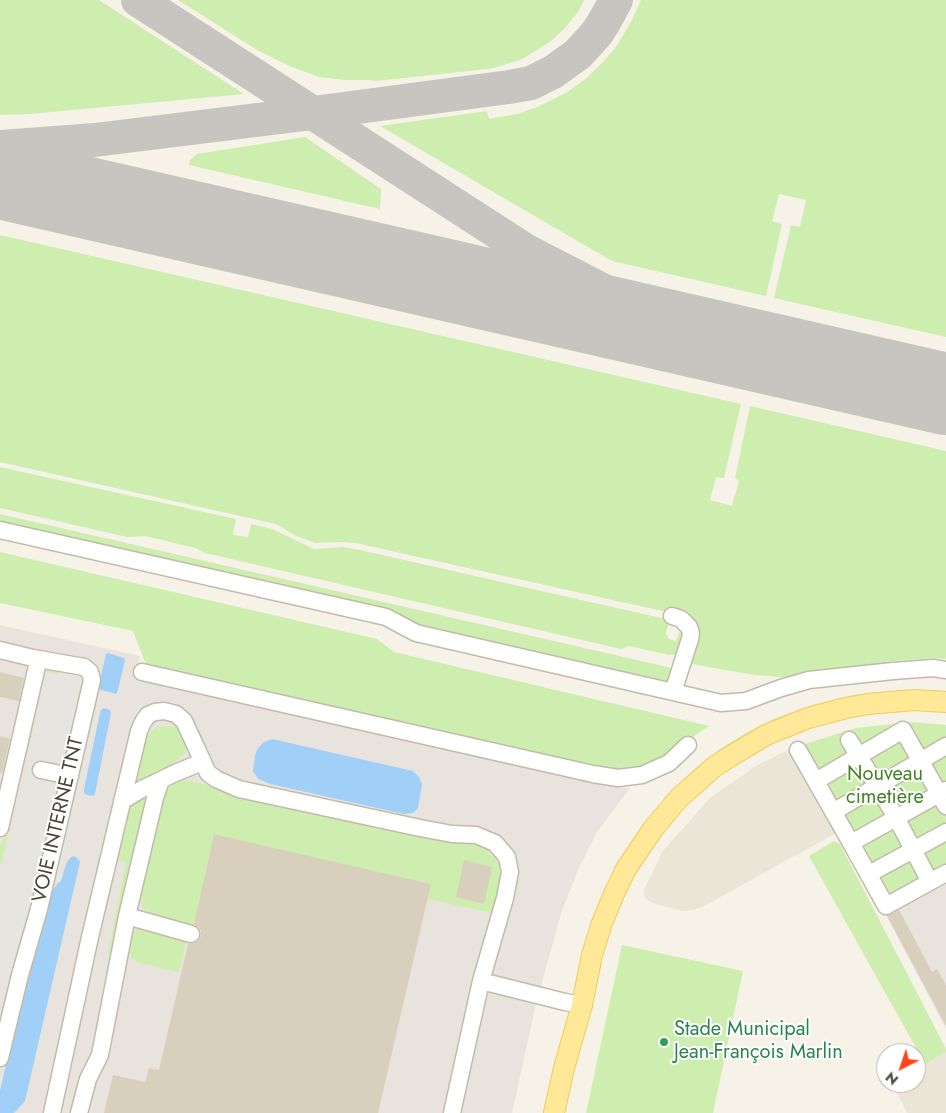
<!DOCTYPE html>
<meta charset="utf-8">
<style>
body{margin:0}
#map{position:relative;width:946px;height:1113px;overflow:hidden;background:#f6f2e8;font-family:Jost,sans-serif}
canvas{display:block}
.north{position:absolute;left:876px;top:1043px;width:50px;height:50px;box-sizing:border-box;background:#fff;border:1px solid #b7b4af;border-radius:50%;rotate:221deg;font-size:14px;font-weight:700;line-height:20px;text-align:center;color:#4a4336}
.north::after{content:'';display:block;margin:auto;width:18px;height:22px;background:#ff4616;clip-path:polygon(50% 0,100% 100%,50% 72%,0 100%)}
</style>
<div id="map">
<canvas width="946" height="1113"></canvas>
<div class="north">N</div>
</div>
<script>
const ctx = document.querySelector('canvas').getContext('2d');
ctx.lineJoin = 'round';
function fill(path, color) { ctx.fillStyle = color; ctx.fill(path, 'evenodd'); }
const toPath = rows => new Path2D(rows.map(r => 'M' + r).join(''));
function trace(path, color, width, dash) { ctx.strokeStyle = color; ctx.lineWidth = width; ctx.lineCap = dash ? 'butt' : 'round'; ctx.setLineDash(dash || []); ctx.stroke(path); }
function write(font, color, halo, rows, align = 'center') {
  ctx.font = font + ' Jost,sans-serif'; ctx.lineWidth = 4; ctx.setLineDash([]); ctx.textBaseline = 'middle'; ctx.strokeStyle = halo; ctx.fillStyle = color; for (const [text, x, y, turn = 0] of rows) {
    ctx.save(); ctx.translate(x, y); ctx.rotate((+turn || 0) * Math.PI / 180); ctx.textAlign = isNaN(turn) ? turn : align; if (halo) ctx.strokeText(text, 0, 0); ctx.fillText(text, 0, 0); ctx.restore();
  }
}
const residential = toPath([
 [792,748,840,831,702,907,693,910,682,911,655,904,646,899,644,895,644,890,662,852,710,798,756,766],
 [946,1052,946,1113,907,1113,892,1083,916,1083,916,1068]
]);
const industrial = toPath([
 [0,625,140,656,135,677,618,787,630,788,597,832,577,872,561,914,536,1004,512,1113,0,1113],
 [946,882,946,1029,886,915]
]);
const green = toPath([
 [0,0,99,0,244,94,30,114,0,115],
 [178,0,584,0,578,12,565,28,550,42,522,59,494,68,478,70,376,81,371,80,345,80,319,77,287,65,257,50],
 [641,0,946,0,946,337,774,298,791,225,800,227,806,200,779,194,772,221,782,224,766,296,612,261,380,126,487,111,489,119,517,114,537,107,566,93,587,78,601,64,616,47,632,20],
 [305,137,381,189,380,209,189,165,190,160,197,154],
 [0,235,741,404,724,478,716,477,710,500,732,506,739,481,735,478,750,406,946,451,946,659,934,658,892,661,824,675,791,678,755,675,713,668,694,664,690,662,692,653,676,614,355,543,345,542,315,543,296,536,276,524,0,462],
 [0,467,236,519,233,535,248,537,251,524,272,529,314,549,343,547,360,550,670,620,666,631,666,634,669,639,676,641,680,631,682,630,684,631,680,654,669,655,629,646,621,649,205,553,195,548,145,536,127,537,0,508],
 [0,514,676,669,671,685,420,627,0,522],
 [0,552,377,639,394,652,709,726,675,749,663,761,628,771,587,768,147,667,133,631,0,603],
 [45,667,58,670,57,674,45,672,1,865,0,865,0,845,2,843,5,830,42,669,45,669],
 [935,690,946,691,946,695,826,705,667,801,663,799,698,766,720,749,746,733,776,718,813,705,853,695,890,691],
 [912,722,946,725,946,882,886,915,840,831,792,748,856,728],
 [168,726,176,727,184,734,187,744,185,753,175,762,135,785,146,736,156,727],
 [186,780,211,786,237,795,442,840,475,845,481,847,486,849,495,858,499,865,501,873,501,884,495,907,492,911,488,912,428,899,430,884,214,834,193,928,152,917,142,906,140,895,163,797,168,789,175,783],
 [464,861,492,867,483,903,456,897],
 [147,793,113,955,108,954,126,862,117,860,132,802],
 [834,841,840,844,946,1049,946,1052,925,1064,809,856],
 [140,927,188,934,179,972,140,963,134,960,131,957,128,945,129,938,134,932],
 [622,945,743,971,713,1113,586,1113]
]);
const parking = toPath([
 [49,672,86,680,95,691,102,693,59,882,51,880,43,870,25,865,26,872,32,876,36,877,31,898,0,891,0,883,4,869,26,773,34,775,38,761,29,758],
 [0,894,33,902,24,940,18,950,9,987,0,985]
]);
const water = toPath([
 [108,653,124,658,125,660,118,690,116,694,98,689,106,654],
 [104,708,110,710,111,713,95,794,93,796,87,795,84,793,84,789,100,713,101,710],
 [272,739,413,771,419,777,422,784,418,808,413,813,404,814,270,784,258,779,253,771,255,755,258,748,264,742],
 [73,856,76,857,80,862,25,1101,14,1113,0,1113,0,1091,24,987,52,892,57,884,61,881,66,864,70,858]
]);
const taxiway = toPath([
 [138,0,525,250,610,294,691,328,762,352,879,369,946,373],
 [0,147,95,140,313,113,509,87,531,83,553,72,578,54,597,33,604,22,616,0]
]);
const runway = toPath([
 [0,178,946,394]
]);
const building = toPath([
 [0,672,24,678,19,701,0,697],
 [0,736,10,739,2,773,0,773],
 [214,834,431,884,378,1113,104,1113,113,1075,145,1082,149,1068,159,1070,188,944,193,944,198,941,201,936,201,931,198,927,194,924],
 [464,860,492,867,484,904,456,897],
 [899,910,932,972,937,969,946,985,946,1026,887,916]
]);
const minor = toPath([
 [0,530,386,617,416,633,721,703,746,701,781,688,809,680,893,671,933,668,946,670],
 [672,616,681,619,689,627,691,633,690,639,673,692],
 [0,650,33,658,84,667,90,672,92,680,39,909,20,975,0,1058],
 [142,672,593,774,618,778,642,775,669,763,688,745],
 [849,740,896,817,930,882],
 [798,750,851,843],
 [41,770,70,776],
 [816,781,903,730,946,806],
 [946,790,851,843,886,906,946,873],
 [122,801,142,789,161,780],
 [833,812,946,746],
 [0,828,37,666,36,660,33,658],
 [869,874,946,832],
 [127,916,191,934],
 [481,981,565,1002,582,1005],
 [52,1113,90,937,139,731,143,722,148,715,155,712,164,711,176,714,184,721,208,773,216,779,239,789,420,828,452,834,476,835,495,843,507,857,510,872,505,898,481,981,452,1113],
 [79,1113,88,1079,100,1055,127,916,155,798,161,780,173,774,202,762]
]);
const major = toPath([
 [554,1113,564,1068,582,1005,592,955,602,923,614,894,626,869,653,829,679,798,714,767,731,756,766,735,808,718,846,708,868,704,914,700,946,702]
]);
const markers = [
 [664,1042,5,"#2e9e5b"]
];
const parkNames = [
 ["Nouveau",885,775],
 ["cimetière",885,798]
];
const streetNames = [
 ["VOIE INTERNE TNT",59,820,-77]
];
const leisureNames = [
 ["Stade Municipal",674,1030],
 ["Jean-François Marlin",674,1053]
];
fill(residential, '#eae5d6');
fill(industrial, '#e8e4dd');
fill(green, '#cdeeae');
fill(parking, '#e7e5e0');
fill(water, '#a0cff8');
trace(taxiway, '#c7c5c0', 34);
trace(runway, '#c7c5c0', 82);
fill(building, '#d9cfbd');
trace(minor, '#c2bbaa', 19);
trace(major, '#efcc5d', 22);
trace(minor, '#fff', 16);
trace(major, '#ffe898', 20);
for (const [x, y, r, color] of markers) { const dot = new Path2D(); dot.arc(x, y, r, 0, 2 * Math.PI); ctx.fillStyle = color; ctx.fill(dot); trace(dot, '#fff', 2); }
write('20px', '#418322', '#fff', parkNames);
write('20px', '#4a4336', '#fff', streetNames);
write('20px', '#27864d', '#fff', leisureNames, 'left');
</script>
